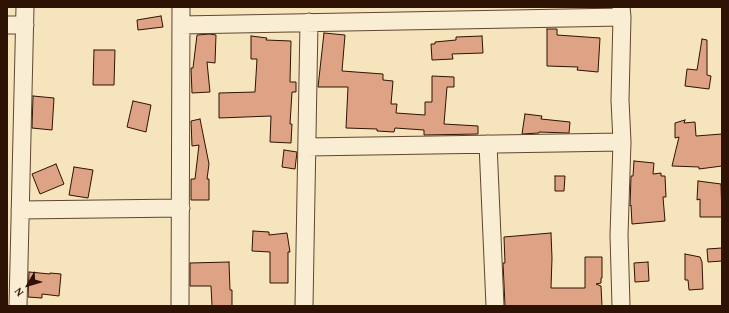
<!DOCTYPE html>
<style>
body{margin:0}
#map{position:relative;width:729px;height:313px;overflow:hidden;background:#f6e4bc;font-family:"Gentium Book Plus",serif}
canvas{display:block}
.frame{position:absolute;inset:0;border:8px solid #2e1203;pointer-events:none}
.north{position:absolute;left:8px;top:265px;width:40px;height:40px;-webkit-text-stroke:3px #f9edd3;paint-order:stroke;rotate:232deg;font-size:11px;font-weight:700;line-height:16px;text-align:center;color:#2e1203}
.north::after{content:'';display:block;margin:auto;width:14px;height:18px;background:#2e1203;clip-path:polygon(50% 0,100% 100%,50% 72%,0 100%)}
</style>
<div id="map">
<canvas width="729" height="313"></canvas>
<div class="frame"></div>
<div class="north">N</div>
</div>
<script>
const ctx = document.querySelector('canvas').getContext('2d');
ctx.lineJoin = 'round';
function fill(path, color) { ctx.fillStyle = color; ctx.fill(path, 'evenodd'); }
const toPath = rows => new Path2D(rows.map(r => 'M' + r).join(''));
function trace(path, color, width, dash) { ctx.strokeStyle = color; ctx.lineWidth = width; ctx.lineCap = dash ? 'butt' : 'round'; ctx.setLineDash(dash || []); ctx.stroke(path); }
const building = toPath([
 [161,16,163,27,138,30,137,20,161,16],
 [547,29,557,29,557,35,600,38,598,72,577,70,578,67,547,66,547,29],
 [324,33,345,35,342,71,383,74,383,80,393,81,391,104,397,104,396,113,425,115,425,102,432,102,432,76,454,77,454,87,447,87,444,124,478,126,478,134,424,135,424,130,395,128,394,132,377,131,377,129,346,128,348,87,318,87,324,33],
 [210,34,216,35,215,63,207,62,210,92,192,93,191,68,193,68,197,35,210,34],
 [251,36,267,38,266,40,291,41,290,82,296,82,296,92,292,92,290,124,292,124,291,143,270,142,271,116,219,118,219,93,255,92,257,59,251,59,251,36],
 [482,36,483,53,452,54,453,59,432,60,431,44,435,44,435,42,456,40,456,37,482,36],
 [702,39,707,40,707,75,711,76,709,89,685,86,687,69,697,70,702,39],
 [94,50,115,50,114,85,93,85,94,50],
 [33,96,54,98,52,130,32,128,33,96],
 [133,101,151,105,146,132,127,127,133,101],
 [525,114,542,116,541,119,570,122,569,133,539,132,539,133,522,134,525,114],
 [200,119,209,164,207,179,209,179,209,200,191,200,191,179,195,179,199,145,192,146,191,121,200,119],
 [685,120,684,123,695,122,696,136,722,134,722,166,699,169,699,167,672,166,679,137,675,138,675,123,685,120],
 [284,150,297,152,295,169,282,167,284,150],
 [634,161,654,163,653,174,661,173,661,176,665,176,666,197,663,197,665,221,632,224,631,205,630,206,631,176,633,176,634,161],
 [56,164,64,184,40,194,32,174,56,164],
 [74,167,93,170,88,198,69,195,74,167],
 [555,176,565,176,564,191,555,191,555,176],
 [698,181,721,184,722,217,700,217,700,199,697,200,698,181],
 [253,231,269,232,269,235,287,233,290,252,288,252,288,283,270,283,270,252,252,251,253,231],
 [551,233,552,258,551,288,585,288,585,257,602,257,602,278,601,278,601,283,596,284,601,286,602,306,505,306,503,263,505,263,504,237,551,233],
 [722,248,722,261,708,262,707,249,722,248],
 [685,254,700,257,702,262,703,289,689,290,688,280,685,280,685,254],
 [229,262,230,290,232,290,232,306,212,306,211,286,190,286,190,263,229,262],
 [648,262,649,281,635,282,634,263,648,262],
 [29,272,50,274,50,273,61,274,59,296,42,294,42,298,28,297,29,272]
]);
const minor = toPath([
 [621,7,622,17,620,100,622,142,619,235,621,306],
 [7,25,25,25],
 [181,25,622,17],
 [488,144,495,306],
 [307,147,622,142],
 [20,210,181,208],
 [18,306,25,7],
 [180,306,181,7],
 [304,306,309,22]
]);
fill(building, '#dea385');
trace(building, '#2e1203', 1);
trace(minor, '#604631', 19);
trace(minor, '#f9edd3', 17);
</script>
